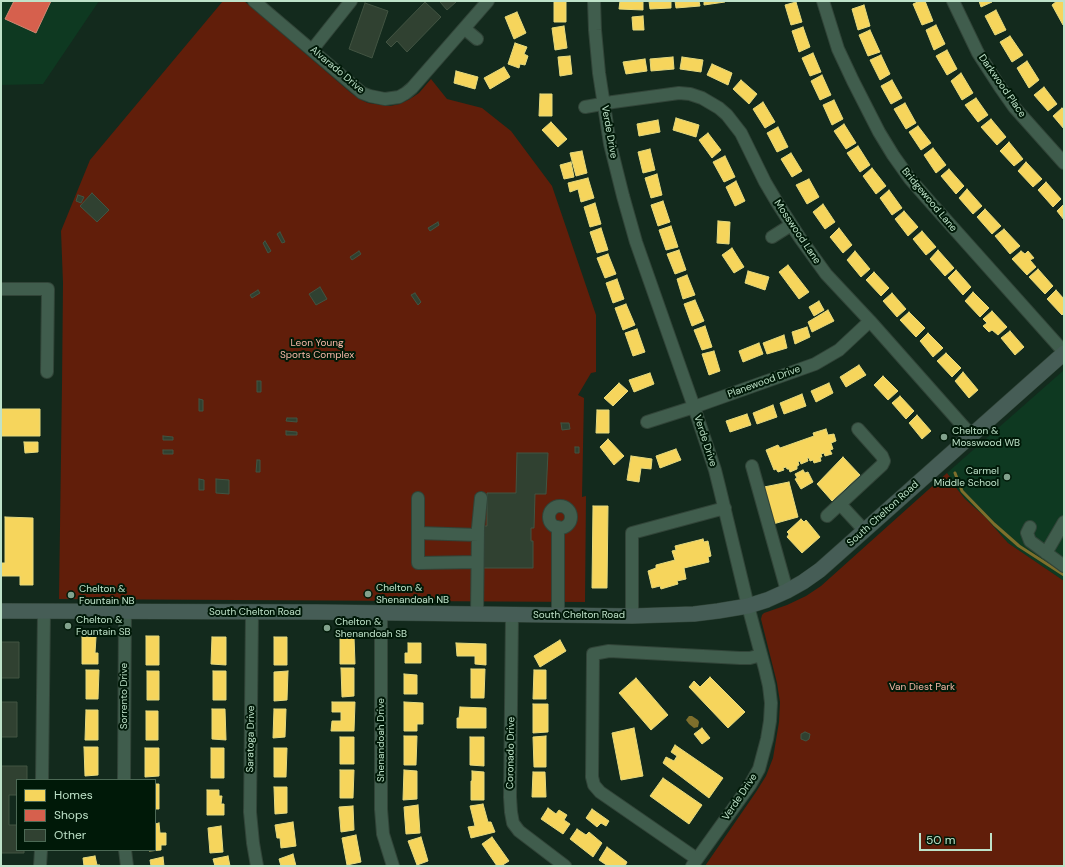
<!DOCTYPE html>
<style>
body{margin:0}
#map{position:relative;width:1065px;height:867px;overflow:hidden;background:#132a1d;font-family:"DM Sans",sans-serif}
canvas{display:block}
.frame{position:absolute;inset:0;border:2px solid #bee2c9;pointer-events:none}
.legend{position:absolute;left:16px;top:779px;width:140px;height:72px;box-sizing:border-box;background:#001908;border:1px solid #4c6955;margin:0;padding:5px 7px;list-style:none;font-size:12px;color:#bee2c9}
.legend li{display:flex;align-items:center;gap:8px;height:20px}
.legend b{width:20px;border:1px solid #4c6955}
.scale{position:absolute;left:919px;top:833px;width:73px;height:18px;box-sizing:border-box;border:2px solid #bee2c9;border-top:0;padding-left:5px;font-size:12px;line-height:14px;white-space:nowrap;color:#bee2c9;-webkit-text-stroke:3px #001908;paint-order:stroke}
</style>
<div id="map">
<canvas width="1065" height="867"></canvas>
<div class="frame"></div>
<ul class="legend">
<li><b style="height:11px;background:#f6d55c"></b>Homes</li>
<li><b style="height:11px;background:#d6604d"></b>Shops</li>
<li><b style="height:11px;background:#304131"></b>Other</li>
</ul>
<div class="scale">50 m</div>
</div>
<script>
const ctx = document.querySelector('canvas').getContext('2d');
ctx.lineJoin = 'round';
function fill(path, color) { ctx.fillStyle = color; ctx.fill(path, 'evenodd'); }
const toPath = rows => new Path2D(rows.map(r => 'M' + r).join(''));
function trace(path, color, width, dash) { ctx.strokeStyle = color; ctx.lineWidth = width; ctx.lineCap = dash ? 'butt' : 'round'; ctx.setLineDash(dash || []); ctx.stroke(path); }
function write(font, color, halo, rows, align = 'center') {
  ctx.font = font + ' "DM Sans",sans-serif'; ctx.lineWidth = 4; ctx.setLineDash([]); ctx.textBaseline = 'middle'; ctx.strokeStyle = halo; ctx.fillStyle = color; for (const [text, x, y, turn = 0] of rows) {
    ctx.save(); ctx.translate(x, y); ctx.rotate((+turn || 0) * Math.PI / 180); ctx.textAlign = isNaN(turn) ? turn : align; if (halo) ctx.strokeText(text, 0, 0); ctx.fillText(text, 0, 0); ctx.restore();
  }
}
const built = toPath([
 [1,1,99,1,43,84,1,85],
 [1064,370,1064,581,1008,543,985,517,965,499,957,489,953,481,947,473]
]);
const green = toPath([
 [223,1,244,1,351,93,359,99,368,103,390,106,400,104,410,99,419,93,431,79,447,99,482,108,511,131,552,186,596,315,596,372,591,373,578,395,584,398,582,497,586,496,585,602,59,599,62,384,63,283,61,231,90,160],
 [947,473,953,481,957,489,965,499,985,517,1008,543,1064,581,1064,820,1063,866,705,866,756,792,766,776,773,758,779,722,780,702,777,683,761,619,762,615,764,613,787,605,806,596,821,586]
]);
const water = toPath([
 [689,716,692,716,698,720,699,722,698,727,694,728,689,724,686,720]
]);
const homes = toPath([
 [554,1,566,1,566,22,554,22,554,1],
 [620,1,643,1,643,10,619,9,620,1],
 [649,1,671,1,671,8,650,9,649,1],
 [675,1,699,1,700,6,676,8,675,1],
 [704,1,725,1,725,2,704,5,704,1],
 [920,1,925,1,933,21,922,25,913,4,920,1],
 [979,1,992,1,992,2,981,7,979,1],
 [1057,1,1063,1,1064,2,1064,24,1063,25,1052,5,1057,1],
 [796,2,802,22,791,25,785,5,796,2],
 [864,5,870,26,858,30,852,9,864,5],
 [996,10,1006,30,995,35,985,16,996,10],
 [517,12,526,33,514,39,505,17,517,12],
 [643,16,644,30,633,30,632,17,643,16],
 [936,25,945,44,934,50,926,30,936,25],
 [564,26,567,48,555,50,552,28,564,26],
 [803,27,810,47,799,52,792,31,803,27],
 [870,30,880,52,868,56,859,35,870,30],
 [1010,36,1023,55,1012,62,1000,42,1010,36],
 [515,43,527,47,524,54,528,56,525,65,520,64,519,68,508,64,515,43],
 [947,50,957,69,947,75,936,56,947,50],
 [813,53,821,72,810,76,802,58,813,53],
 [881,55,890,74,880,80,870,60,881,55],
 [570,56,572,74,560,76,558,57,570,56],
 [673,57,674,69,651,71,650,59,673,57],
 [682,57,703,60,701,72,680,69,682,57],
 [645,59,647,71,626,74,623,62,645,59],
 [1027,61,1039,80,1029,88,1017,68,1027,61],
 [712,64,732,73,728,85,707,75,712,64],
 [504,67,510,77,490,89,484,78,504,67],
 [456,71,478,77,475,89,454,83,456,71],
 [961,73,973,93,962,100,951,81,961,73],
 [822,75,831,95,820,100,811,81,822,75],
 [741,80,757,94,749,104,733,89,741,80],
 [892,80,902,98,891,104,881,86,892,80],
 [1044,87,1057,104,1048,111,1034,95,1044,87],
 [540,94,552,94,552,116,539,116,540,94],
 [976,98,988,115,978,122,965,105,976,98],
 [834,100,843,119,832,125,823,105,834,100],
 [763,102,775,122,765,128,753,109,763,102],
 [905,103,916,123,906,129,894,109,905,103],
 [1062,108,1064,110,1064,129,1053,116,1062,108],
 [676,118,699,125,696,137,673,130,676,118],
 [991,119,1006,137,997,145,981,127,991,119],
 [658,120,660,132,639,136,637,124,658,120],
 [551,122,567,139,558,147,542,130,551,122],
 [844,124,856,143,846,149,834,131,844,124],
 [918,126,931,143,921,150,909,132,918,126],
 [778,127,788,147,777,152,767,133,778,127],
 [708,133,721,150,712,158,699,140,708,133],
 [1009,142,1023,159,1014,166,1000,151,1009,142],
 [858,146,870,165,860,172,847,153,858,146],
 [933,148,946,165,936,173,924,155,933,148],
 [650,149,655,170,643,173,638,152,650,149],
 [582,151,587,173,576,176,570,153,582,151],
 [791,153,802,171,792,177,781,159,791,153],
 [725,156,735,177,724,182,713,162,725,156],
 [571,162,574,177,564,179,560,165,571,162],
 [1026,162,1042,179,1033,187,1018,171,1026,162],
 [872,168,886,186,876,194,863,176,872,168],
 [949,169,964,186,956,194,941,176,949,169],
 [657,174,662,195,651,198,645,178,657,174],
 [588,178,594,198,581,202,578,189,570,192,568,183,588,178],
 [809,179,819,197,807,204,796,185,809,179],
 [736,181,745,201,735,206,726,187,736,181],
 [1046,182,1061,199,1053,207,1038,190,1046,182],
 [967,189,982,206,973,214,959,198,967,189],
 [889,190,902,208,892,215,880,198,889,190],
 [663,201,670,222,658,226,651,205,663,201],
 [595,203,601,224,590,227,584,207,595,203],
 [823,204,835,222,825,229,813,212,823,204],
 [1064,204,1064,220,1057,211,1064,204],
 [985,209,1001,226,992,234,977,217,985,209],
 [904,211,918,227,908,236,895,219,904,211],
 [718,221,730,222,729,244,717,243,718,221],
 [671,226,678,247,666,250,659,230,671,226],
 [601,228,608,250,597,253,590,232,601,228],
 [839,228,852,245,843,253,830,237,839,228],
 [1004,229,1020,246,1010,254,995,236,1004,229],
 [922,231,936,247,926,255,913,239,922,231],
 [732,248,744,267,734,273,722,255,732,248],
 [679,250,686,270,675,274,667,254,679,250],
 [938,250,954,268,945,276,930,259,938,250],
 [855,251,870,269,861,277,847,260,855,251],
 [1021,251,1025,254,1028,251,1034,258,1030,260,1036,267,1027,275,1012,259,1021,251],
 [608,254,616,274,605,278,597,258,608,254],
 [788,265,809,292,799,299,779,272,788,265],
 [1038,269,1053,286,1045,294,1029,277,1038,269],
 [956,270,971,287,963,295,948,278,956,270],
 [748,271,769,277,765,290,745,283,748,271],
 [874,272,889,288,881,296,866,280,874,272],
 [687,275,695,295,683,299,677,279,687,275],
 [617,279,624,299,613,303,606,283,617,279],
 [1056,290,1064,299,1064,313,1062,315,1047,299,1056,290],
 [973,292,989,308,980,317,965,301,973,292],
 [892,293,906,309,897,317,883,301,892,293],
 [695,300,704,321,692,326,684,304,695,300],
 [819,301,824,310,814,316,809,307,819,301],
 [626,304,635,325,623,330,615,308,626,304],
 [828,310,834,321,812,332,808,322,828,310],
 [992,311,1007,327,998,335,992,330,989,332,983,326,987,323,983,319,992,311],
 [909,312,925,328,916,337,900,320,909,312],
 [705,326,712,347,702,350,694,330,705,326],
 [807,327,810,337,795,344,792,332,807,327],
 [637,329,645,352,633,356,625,333,637,329],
 [1010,331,1024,347,1015,355,1001,338,1010,331],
 [928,333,943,348,933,357,920,341,928,333],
 [784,335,787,348,767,354,763,343,784,335],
 [759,343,763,354,743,362,739,351,759,343],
 [714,351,720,371,709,375,702,354,714,351],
 [946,353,961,368,952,377,937,361,946,353],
 [859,365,866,375,846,387,840,377,859,365],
 [963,372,978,390,969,398,955,381,963,372],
 [650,373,654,384,634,392,629,380,650,373],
 [883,376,898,391,888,400,874,385,883,376],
 [619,383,628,391,613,406,604,398,619,383],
 [829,383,833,393,816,402,811,391,829,383],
 [802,394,806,406,784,414,780,403,802,394],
 [900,396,914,411,906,419,892,403,900,396],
 [773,405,777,417,757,424,753,413,773,405],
 [1,409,40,409,40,436,1,436,1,409],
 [597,410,609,410,609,433,596,433,597,410],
 [747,414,751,425,730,432,726,421,747,414],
 [917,415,931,431,922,439,909,423,917,415],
 [826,429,828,435,834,434,836,441,831,443,833,449,830,450,832,454,825,456,824,453,821,454,822,457,820,457,821,461,814,463,813,460,810,461,809,458,807,458,808,461,801,464,800,461,798,462,799,465,797,466,797,469,790,472,789,469,787,469,786,467,783,468,784,470,778,472,776,469,774,470,766,450,778,445,780,448,814,436,813,433,826,429],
 [608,439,624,456,614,465,600,447,608,439],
 [24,442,38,442,38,452,25,453,24,442],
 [676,449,681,460,660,468,656,456,676,449],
 [631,456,652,459,651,469,641,468,639,482,627,480,631,456],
 [843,457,860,475,832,501,817,484,843,457],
 [803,470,805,473,808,472,813,482,801,489,795,479,797,478,795,474,803,470],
 [789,482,798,517,773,524,764,487,789,482],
 [593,506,608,506,607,588,592,588,593,506],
 [5,517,33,518,33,585,20,585,20,576,1,576,1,563,5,563,5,517],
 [801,519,804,522,806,520,820,537,802,553,787,537,789,534,787,532,801,519],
 [703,539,704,542,708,541,711,556,708,557,709,562,684,568,686,579,677,581,678,584,661,589,660,586,652,588,648,571,656,568,656,565,675,560,672,551,676,550,675,546,703,539],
 [146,636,159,636,159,665,146,665,146,636],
 [82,637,96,637,95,653,98,653,98,664,82,664,82,637],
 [212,637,226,637,226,665,211,664,212,637],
 [274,637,287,637,287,665,274,665,274,637],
 [340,637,354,637,355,664,340,664,340,637],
 [560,640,566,651,540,667,534,656,560,640],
 [408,643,421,643,421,663,405,663,405,653,408,653,408,643],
 [456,643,486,644,486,665,475,664,475,656,457,656,456,643],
 [341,668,354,668,354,696,342,697,341,668],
 [471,669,485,669,484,698,471,698,471,669],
 [86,670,99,670,98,699,86,699,86,670],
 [534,670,546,670,546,699,533,699,534,670],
 [147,671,159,671,159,700,147,700,147,671],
 [213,671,226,671,226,700,213,700,213,671],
 [288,671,287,700,274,701,274,672,288,671],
 [404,674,417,675,417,694,404,694,404,674],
 [710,677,745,712,728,728,689,687,694,681,700,687,710,677],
 [636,678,668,715,651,730,619,693,636,678],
 [332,702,355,702,354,731,331,731,332,721,341,721,341,712,332,712,332,702],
 [404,702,423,703,423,724,417,724,417,731,404,731,404,702],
 [533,704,548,704,548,732,533,733,533,704],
 [460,707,486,708,486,728,457,728,457,718,459,718,460,707],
 [212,709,225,709,226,740,212,739,212,709],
 [274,709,286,709,285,737,273,738,274,709],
 [86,710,98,710,98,740,85,740,86,710],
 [146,711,158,711,158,740,146,740,146,711],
 [634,728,643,776,621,780,612,733,634,728],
 [702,728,710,738,702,744,694,734,702,728],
 [404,736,417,736,416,765,404,765,404,736],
 [546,736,546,767,534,767,533,737,546,736],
 [340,737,354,737,354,764,340,764,340,737],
 [470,737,484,737,484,766,470,765,470,737],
 [675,745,723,778,709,798,663,763,666,757,674,761,677,756,671,752,675,745],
 [84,747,98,747,98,775,85,776,84,747],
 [145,748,159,748,159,776,145,777,145,748],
 [211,748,224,748,224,778,211,778,211,748],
 [274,748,287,748,286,777,274,777,274,748],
 [340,770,354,770,353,798,340,798,340,770],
 [404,770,417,771,417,799,403,800,404,770],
 [472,771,484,772,484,800,471,800,471,781,472,781,472,771],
 [533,772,545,772,546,797,532,797,533,772],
 [663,778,702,805,689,824,650,796,663,778],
 [155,784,159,784,159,809,155,809,155,784],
 [274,787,287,787,287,813,275,814,274,787],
 [207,790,219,790,219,796,222,796,221,804,224,804,224,815,207,815,207,790],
 [483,804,488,822,491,822,495,832,471,838,468,827,475,826,470,806,483,804],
 [418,805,420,833,406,834,404,807,418,805],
 [353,806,354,830,341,832,339,807,353,806],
 [548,808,556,814,559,810,567,815,564,820,570,824,563,834,541,819,548,808],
 [592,809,609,821,606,826,601,823,597,827,586,818,592,809],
 [293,822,296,846,281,848,280,838,277,838,275,825,293,822],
 [159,823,160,833,166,833,166,845,161,845,161,850,149,851,149,850,155,850,155,824,159,823],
 [221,826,223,852,210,853,208,828,221,826],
 [577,829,586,835,589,832,602,843,593,857,570,839,577,829],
 [356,835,361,862,347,865,342,838,356,835],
 [421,837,428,861,417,865,408,841,421,837],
 [492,837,509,861,501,866,497,866,482,844,492,837],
 [607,847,627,862,625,866,608,866,599,860,607,847],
 [293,854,296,866,281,866,279,859,293,854],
 [95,856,97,865,100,865,100,866,84,866,83,858,95,856],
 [228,856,230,866,215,866,213,859,228,856],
 [163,857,164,866,151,866,150,860,163,857]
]);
const shops = toPath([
 [14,1,51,1,36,33,5,19,14,1]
]);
const stream = toPath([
 [955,473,962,491,994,524,1019,546,1064,575]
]);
const building = toPath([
 [441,1,455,1,456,2,447,10,440,2,441,1],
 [425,2,441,17,407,52,397,41,391,47,386,42,425,2],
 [365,3,388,11,372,58,349,49,365,3],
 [92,193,109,210,97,222,80,206,92,193],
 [78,195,84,197,81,203,76,201,78,195],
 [438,222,439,225,430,231,428,228,438,222],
 [280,232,285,242,282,243,277,234,280,232],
 [265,241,271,251,268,253,263,243,265,241],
 [359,251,361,254,352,260,350,257,359,251],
 [320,287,327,299,316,305,309,294,320,287],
 [258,290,260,293,252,298,250,295,258,290],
 [415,293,421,302,418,305,411,295,415,293],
 [257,381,261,381,261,392,257,392,257,381],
 [199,399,203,400,203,411,199,411,199,399],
 [287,418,297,418,297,422,286,421,287,418],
 [561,423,569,423,570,429,562,430,561,423],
 [286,431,297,432,297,435,286,435,286,431],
 [163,436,173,437,173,440,163,440,163,436],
 [575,447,579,447,579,453,575,453,575,447],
 [163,450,173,450,173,454,163,454,163,450],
 [517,453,548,453,546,494,535,494,534,528,531,528,531,541,533,541,533,568,482,568,483,526,487,526,487,493,516,493,517,453],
 [257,460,260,460,260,472,256,472,257,460],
 [199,479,204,480,204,490,199,490,199,479],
 [216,479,229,480,229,494,216,493,216,479],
 [1,642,19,642,19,678,1,678,1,642],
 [1,702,17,702,17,737,1,737,1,702],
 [805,732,810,734,809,739,806,741,801,739,801,734,805,732],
 [1,766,27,766,27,780,17,780,17,795,9,795,9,825,17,825,17,850,24,850,24,853,1,853,1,766]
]);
const minor = toPath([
 [254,1,362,93,370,96,385,99,399,97,406,93,412,88,488,1],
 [594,1,595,30,599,73,610,144,623,196,636,242,694,407,715,470,720,490,748,606,765,669,769,686,771,703,770,721,767,739,759,769,750,785,692,866],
 [823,1,838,49,853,81,879,132,893,155,910,179,931,203,1064,352],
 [953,1,978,53,1000,87,1014,107,1064,163],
 [465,29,477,39],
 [312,50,351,1],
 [585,107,613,102,679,93,690,94,702,98,719,108,727,115,741,133,765,182,778,204,800,238,826,274,870,321,971,435],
 [772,237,791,225],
 [1,289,48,289,47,372],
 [647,422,694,407,815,364,839,350,870,321],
 [752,466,787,591],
 [418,498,418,563,477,562],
 [840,504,864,530],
 '549 517a11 11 0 1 1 22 0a11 11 0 1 1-22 0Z',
 [827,516,882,465,884,461,882,456,858,429],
 [558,527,558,616],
 [1030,527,1027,533,1030,541,1064,566],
 [418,533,478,535],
 [1046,553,1064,522],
 [252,612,250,812,253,843,257,866],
 [381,613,381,809,383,834,393,866],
 [477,614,478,528,481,498],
 [512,615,510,797,511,812,513,823,519,831,565,866],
 [632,616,632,533,725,508],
 [42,780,44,611],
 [124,780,125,611],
 [125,850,127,866],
 [697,859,600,792,594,785,592,777,593,654,609,651,740,658,750,658,761,655],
 [40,866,41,850]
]);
const major = toPath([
 [1,611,317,612,632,616,694,614,718,611,748,606,767,600,787,591,803,582,820,570,1064,353]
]);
const markers = [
 [944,437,4,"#82a28d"],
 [1007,477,4,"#82a28d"],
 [368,594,4,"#82a28d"],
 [71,595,4,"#82a28d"],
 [68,626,4,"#82a28d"],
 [327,628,4,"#82a28d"]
];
const streetNames = [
 ["Alvarado Drive",337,70,40],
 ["Darkwood Place",1002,86,55],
 ["Verde Drive",609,132,80],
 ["Bridgewood Lane",929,200,50],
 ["Mosswood Lane",797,232,56],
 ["Planewood Drive",764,382,-20],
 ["Verde Drive",705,441,72],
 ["South Chelton Road",883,514,-42],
 ["South Chelton Road",255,612],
 ["South Chelton Road",579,615],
 ["Sorrento Drive",124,696,-90],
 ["Saratoga Drive",251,739,-89],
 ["Shenandoah Drive",381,740,-90],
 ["Coronado Drive",511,753,-89],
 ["Verde Drive",740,797,-56]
];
const parkNames = [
 ["Leon Young",317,343],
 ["Sports Complex",317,355],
 ["Van Diest Park",922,687]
];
const poiNames = [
 ["Chelton &",952,431],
 ["Mosswood WB",952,443],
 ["Carmel",999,471,"right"],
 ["Middle School",999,483,"right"],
 ["Chelton &",376,588],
 ["Shenandoah NB",376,600],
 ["Chelton &",79,589],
 ["Fountain NB",79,601],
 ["Chelton &",76,620],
 ["Fountain SB",76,632],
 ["Chelton &",335,622],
 ["Shenandoah SB",335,634]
];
fill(built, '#0e3921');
fill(green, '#611e0a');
fill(water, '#7e6f2c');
fill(homes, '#f6d55c');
trace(homes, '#e5d97d', 1);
fill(shops, '#d6604d');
trace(shops, '#cf8772', 1);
trace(stream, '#7e6f2c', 3);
fill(building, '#304131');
trace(building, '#425442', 1);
trace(minor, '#314438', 14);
trace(major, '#314438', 16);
trace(minor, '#405d4d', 12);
trace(major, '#465d56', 15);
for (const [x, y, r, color] of markers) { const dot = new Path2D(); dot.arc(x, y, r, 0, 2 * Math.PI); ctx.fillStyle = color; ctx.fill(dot); trace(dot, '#001908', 1.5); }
write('10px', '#bee2c9', '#001908', streetNames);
write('10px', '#f4b7a7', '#001908', parkNames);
write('10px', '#bee2c9', '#001908', poiNames, 'left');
</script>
